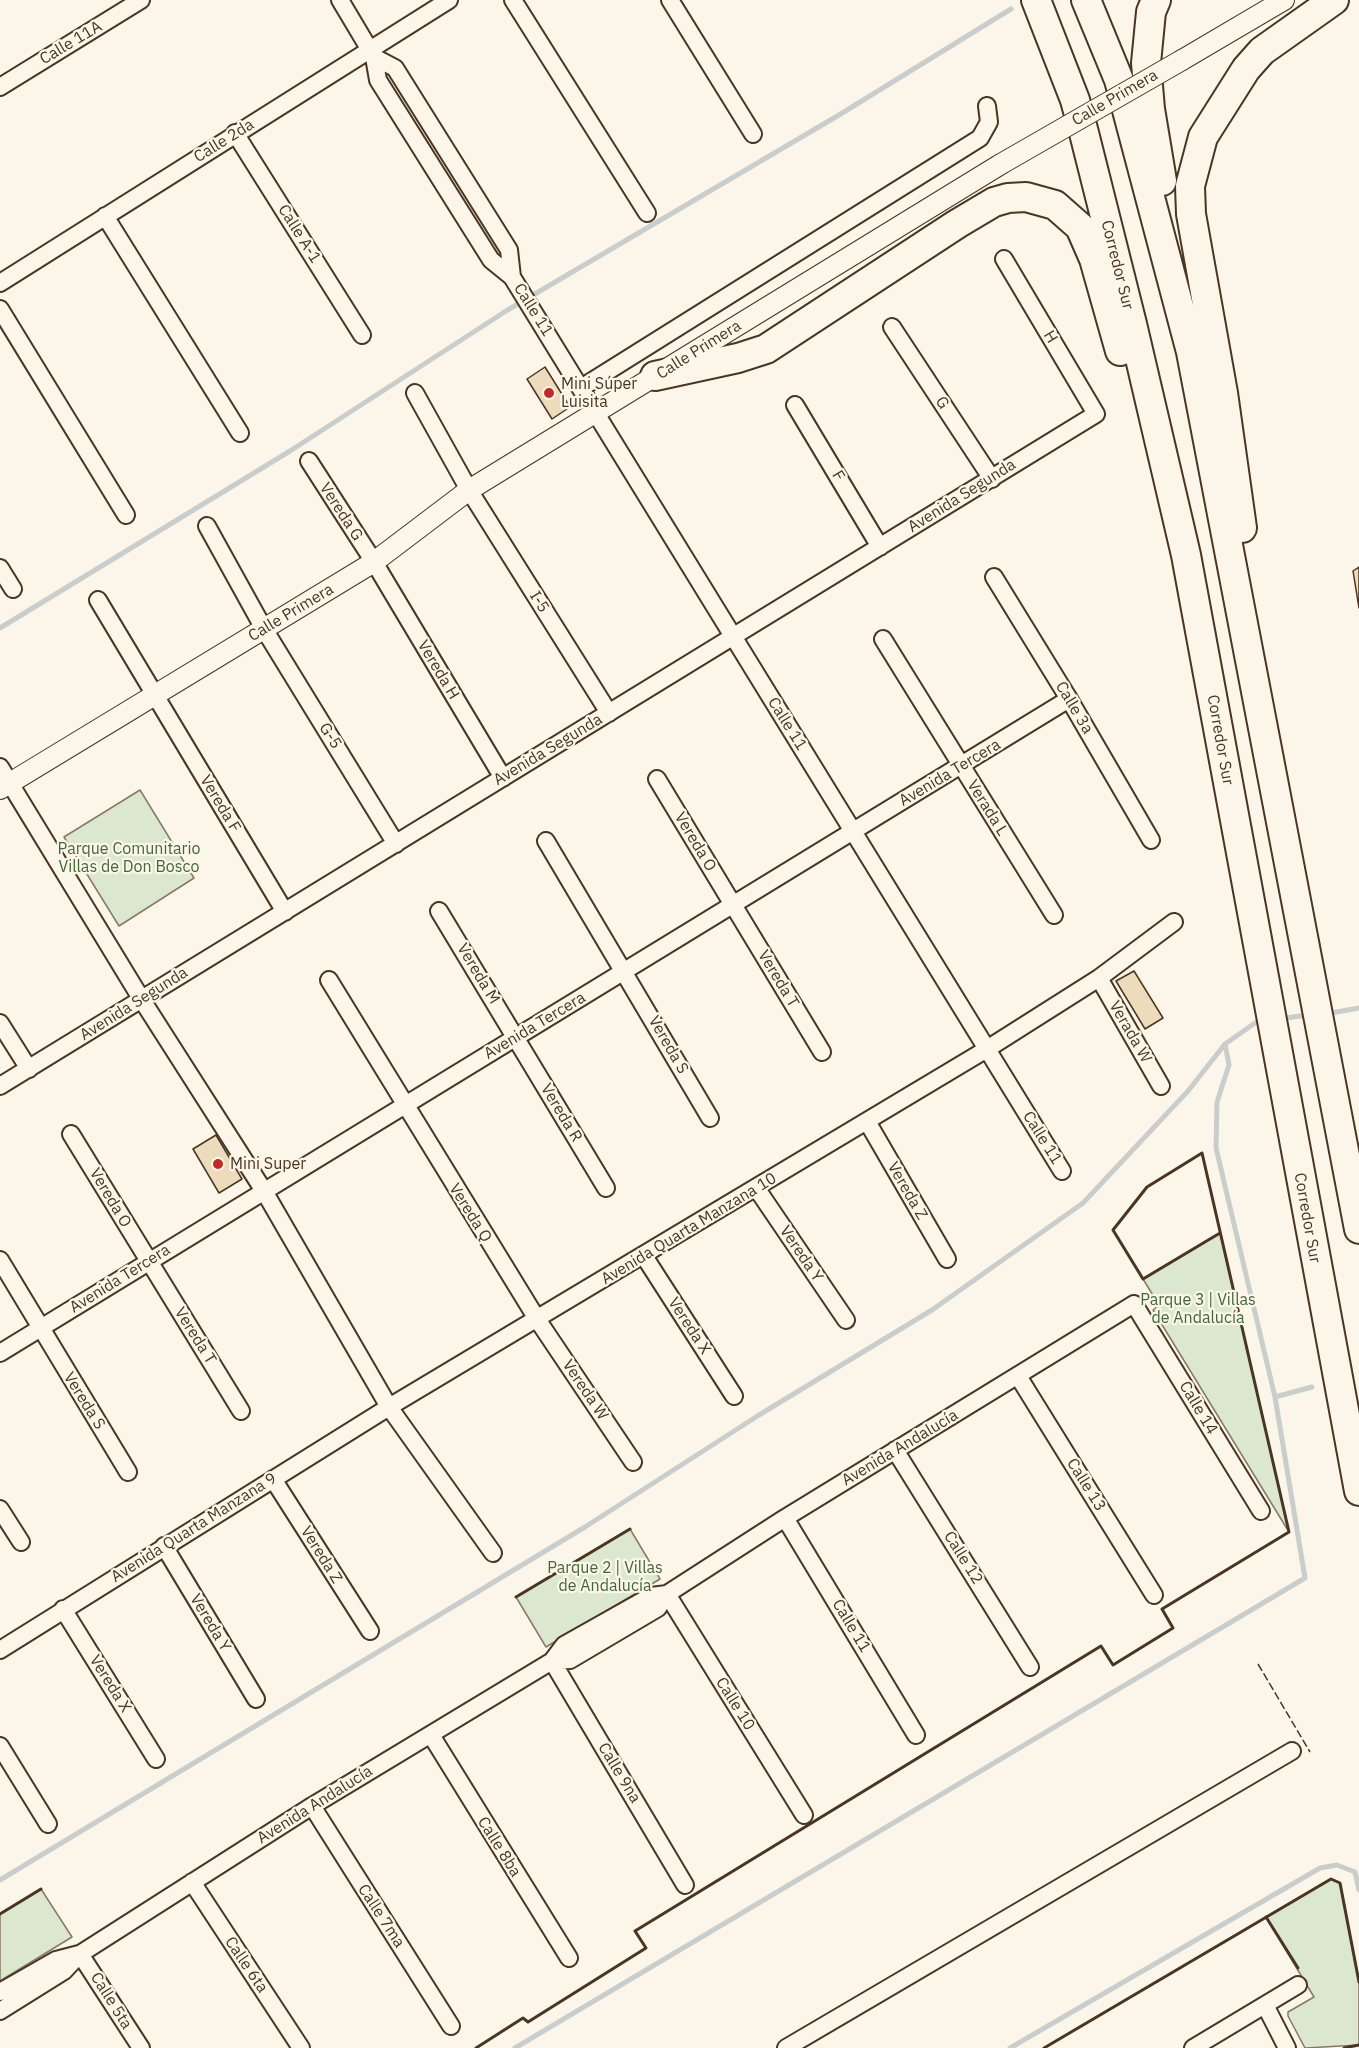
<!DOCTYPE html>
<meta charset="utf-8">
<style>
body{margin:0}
canvas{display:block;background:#fbf6e9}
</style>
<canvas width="1359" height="2048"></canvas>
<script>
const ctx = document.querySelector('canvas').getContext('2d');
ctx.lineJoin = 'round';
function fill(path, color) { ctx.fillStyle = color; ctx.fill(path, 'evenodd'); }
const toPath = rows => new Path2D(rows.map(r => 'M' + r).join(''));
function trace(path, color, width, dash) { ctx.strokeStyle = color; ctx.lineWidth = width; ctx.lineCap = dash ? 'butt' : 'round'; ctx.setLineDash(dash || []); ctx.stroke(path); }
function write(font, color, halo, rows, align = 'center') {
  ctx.font = font + ' "IBM Plex Sans",sans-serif'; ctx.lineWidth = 4.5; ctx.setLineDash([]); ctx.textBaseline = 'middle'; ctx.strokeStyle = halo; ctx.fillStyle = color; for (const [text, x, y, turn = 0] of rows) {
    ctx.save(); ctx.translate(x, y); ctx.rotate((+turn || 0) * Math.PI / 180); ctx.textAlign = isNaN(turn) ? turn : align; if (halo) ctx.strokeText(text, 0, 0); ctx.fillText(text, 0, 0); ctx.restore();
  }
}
const green = toPath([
 [140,790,194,878,119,926,64,837,140,790],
 [1220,1233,1289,1532,1153,1310,1159,1305,1143,1279,1220,1233],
 [630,1529,660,1579,546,1647,516,1597,630,1529],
 [1331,1879,1340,1883,1359,1982,1359,2045,1305,2048,1288,2016,1288,2012,1314,1997,1266,1917,1331,1879],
 [41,1889,72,1937,0,1981,0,1914,41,1889]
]);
const stream = toPath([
 [0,628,290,451,506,311,839,115,1011,9],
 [1331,1013,1359,1008],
 [1279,1019,1307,1015],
 [1225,1044,1229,1065,1217,1102,1216,1148,1275,1397],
 [0,1880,585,1527,759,1415,932,1310,1083,1203,1188,1091,1225,1044,1255,1023],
 [515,2048,1305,1578,1275,1397,1312,1387],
 [1010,2048,1320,1868,1337,1865,1355,1872,1359,1890]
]);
const building = toPath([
 [545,367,570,407,552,419,527,379,545,367],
 [1359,567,1359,608,1353,571,1359,567],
 [1134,971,1163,1018,1145,1029,1116,981,1134,971],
 [216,1135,242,1179,219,1193,193,1149,216,1135]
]);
const minor = toPath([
 [340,0,374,57,378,80,491,260,512,277,1062,1171],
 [513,0,647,213],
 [670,0,753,134],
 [374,57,395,68,509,250,512,277],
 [0,87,141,0],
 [235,133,362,335],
 [105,216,240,433],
 [0,283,449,0],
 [0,309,126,515],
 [892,327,992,479],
 [581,388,980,138,989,122,987,106],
 [415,393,469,490,609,713],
 [795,405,880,547],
 [309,461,374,562,503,778],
 [207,526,264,629,396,844],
 [0,568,13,589],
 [994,577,1069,699,1151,840],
 [98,600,285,912],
 [883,639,1054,915],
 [0,767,142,1000,264,1191,389,1407,493,1553],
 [657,779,822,1052],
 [546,841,710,1118],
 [439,911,606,1188],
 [1099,978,1161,1086],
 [329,980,537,1319,633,1462],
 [0,1023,29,1069],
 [0,1086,1096,414,1004,259],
 [868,1123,947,1259],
 [71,1134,241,1411],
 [757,1189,846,1320],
 [644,1256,734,1396],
 [0,1260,128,1472],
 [0,1353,1069,699],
 [1018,1376,1154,1595],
 [895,1450,1030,1667],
 [273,1479,370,1631],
 [0,1509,21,1542],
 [785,1518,916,1735],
 [164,1546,256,1699],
 [667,1594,804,1815],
 [63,1609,156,1759],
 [0,1650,389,1407,987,1049,1099,978,1174,922],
 [552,1661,570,1660,658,1608,667,1594,785,1518,1134,1304,1261,1511],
 [552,1661,685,1885],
 [431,1735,569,1958],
 [0,1746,48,1824],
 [312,1806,451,2026],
 [192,1882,301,2048],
 [80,1954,141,2048],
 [0,1992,56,1960,79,1954],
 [1265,2005,1287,2048],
 [0,2011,64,1971,80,1954,312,1806,552,1661,564,1645,651,1596,667,1594],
 [786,2048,1292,1751],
 [1193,2048,1298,1985]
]);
const tertiary = toPath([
 [1182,60,1284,0],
 [0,789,374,562,469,490,1001,164]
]);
const motorway = toPath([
 [1036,0,1075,100,1084,133,1132,324,1186,555,1359,1491],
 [1086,0,1119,80,1191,352,1359,1229],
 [1156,0,1151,12,1146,63,1150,109,1162,181],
 [655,376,738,358,766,349,957,224,994,202,1008,198,1026,197,1055,205,1080,227,1094,259,1120,351],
 [1242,528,1223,393,1191,214,1190,186,1203,137,1246,69,1262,51,1334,0]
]);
const tertiaryBridge = toPath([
 [1001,164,1182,60]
]);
const fence = toPath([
 [1258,1664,1310,1752]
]);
const wall = toPath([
 [516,1597,630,1529],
 [0,1914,41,1889],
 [1266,1917,1298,1968],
 [476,2048,523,2018,528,2022,646,1948,635,1931,1101,1646,1113,1665,1173,1628,1162,1609,1289,1532,1202,1153,1147,1187,1113,1230,1143,1279,1220,1233],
 [1044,2048,1331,1879,1340,1883,1359,1982],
 [1344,2048,1359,2045]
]);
const markers = [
 [549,393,6,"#c62828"],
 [218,1164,6,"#c62828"]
];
const streetNames = [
 ["Calle 11A",71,43,-31],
 ["Calle Primera",1115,98,-30],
 ["Calle 2da",224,141,-32],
 ["Calle A-1",299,234,58],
 ["Corredor Sur",1117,265,76],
 ["Calle 11",533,310,58],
 ["H",1050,337,59],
 ["Calle Primera",699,350,-32],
 ["G",942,403,57],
 ["F",838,476,59],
 ["Avenida Segunda",962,496,-32],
 ["Vereda G",341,512,57],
 ["I-5",539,602,58],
 ["Calle Primera",291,613,-31],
 ["Vereda H",438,670,59],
 ["Calle 3a",1074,708,59],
 ["Calle 11",787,724,58],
 ["G-5",330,736,58],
 ["Corredor Sur",1220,740,80],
 ["Avenida Segunda",548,750,-31],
 ["Avenida Tercera",950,773,-31],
 ["Vereda F",220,804,59],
 ["Verada L",987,808,58],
 ["Vereda O",695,842,59],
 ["Vereda M",478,974,59],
 ["Vereda T",778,979,59],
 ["Avenida Segunda",134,1004,-32],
 ["Avenida Tercera",535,1026,-31],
 ["Verada W",1130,1032,60],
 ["Vereda S",668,1045,60],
 ["Vereda R",561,1113,59],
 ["Calle 11",1042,1138,58],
 ["Vereda Z",907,1191,60],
 ["Vereda O",110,1198,59],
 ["Vereda Q",470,1213,58],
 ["Corredor Sur",1307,1218,80],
 ["Avenida Quarta Manzana 10",689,1229,-31],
 ["Vereda Y",801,1254,56],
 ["Avenida Tercera",120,1279,-32],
 ["Vereda X",689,1326,57],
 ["Vereda T",195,1336,58],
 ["Vereda W",585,1390,56],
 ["Vereda S",84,1401,58],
 ["Calle 14",1198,1408,59],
 ["Avenida Andalucía",900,1448,-31],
 ["Calle 13",1086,1485,58],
 ["Avenida Quarta Manzana 9",194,1528,-32],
 ["Vereda Z",321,1555,58],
 ["Calle 12",963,1558,58],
 ["Vereda Y",210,1623,59],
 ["Calle 11",851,1626,59],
 ["Vereda X",110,1684,58],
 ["Calle 10",735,1704,58],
 ["Calle 9na",619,1773,59],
 ["Avenida Andalucía",315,1805,-32],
 ["Calle 8ba",499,1847,58],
 ["Calle 7ma",381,1916,57],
 ["Calle 6ta",246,1965,56],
 ["Calle 5ta",111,2001,58]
];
const poiNames = [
 ["Mini Súper",561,384],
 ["Luisita",561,402],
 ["Mini Super",230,1164]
];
const parkNames = [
 ["Parque Comunitario",129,849],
 ["Villas de Don Bosco",129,867],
 ["Parque 3 | Villas",1198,1300],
 ["de Andalucía",1198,1318],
 ["Parque 2 | Villas",605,1568],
 ["de Andalucía",605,1586]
];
fill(green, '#dce7d0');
trace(green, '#887966', 1.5);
trace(stream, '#c9cecd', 5);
fill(building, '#ecdcbc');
trace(building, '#4a3520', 1.5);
trace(minor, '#4a3520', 20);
trace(tertiary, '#4a3520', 22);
trace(motorway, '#4a3520', 32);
trace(minor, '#fbf6e9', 16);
trace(tertiary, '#fbf6e9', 20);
trace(motorway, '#fbf6e9', 28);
trace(tertiaryBridge, '#4a3520', 22, []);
trace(tertiaryBridge, '#fbf6e9', 20);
trace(fence, '#4a3520', 1.5, [8, 3]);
trace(wall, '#4a3520', 3);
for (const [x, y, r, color] of markers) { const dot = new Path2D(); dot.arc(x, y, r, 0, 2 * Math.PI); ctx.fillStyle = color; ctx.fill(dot); trace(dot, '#fbf6e9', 2); }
write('16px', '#4a3520', '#fbf6e9', streetNames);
write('16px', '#4a3520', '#fbf6e9', poiNames, 'left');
write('16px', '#436837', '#fbf6e9', parkNames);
</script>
